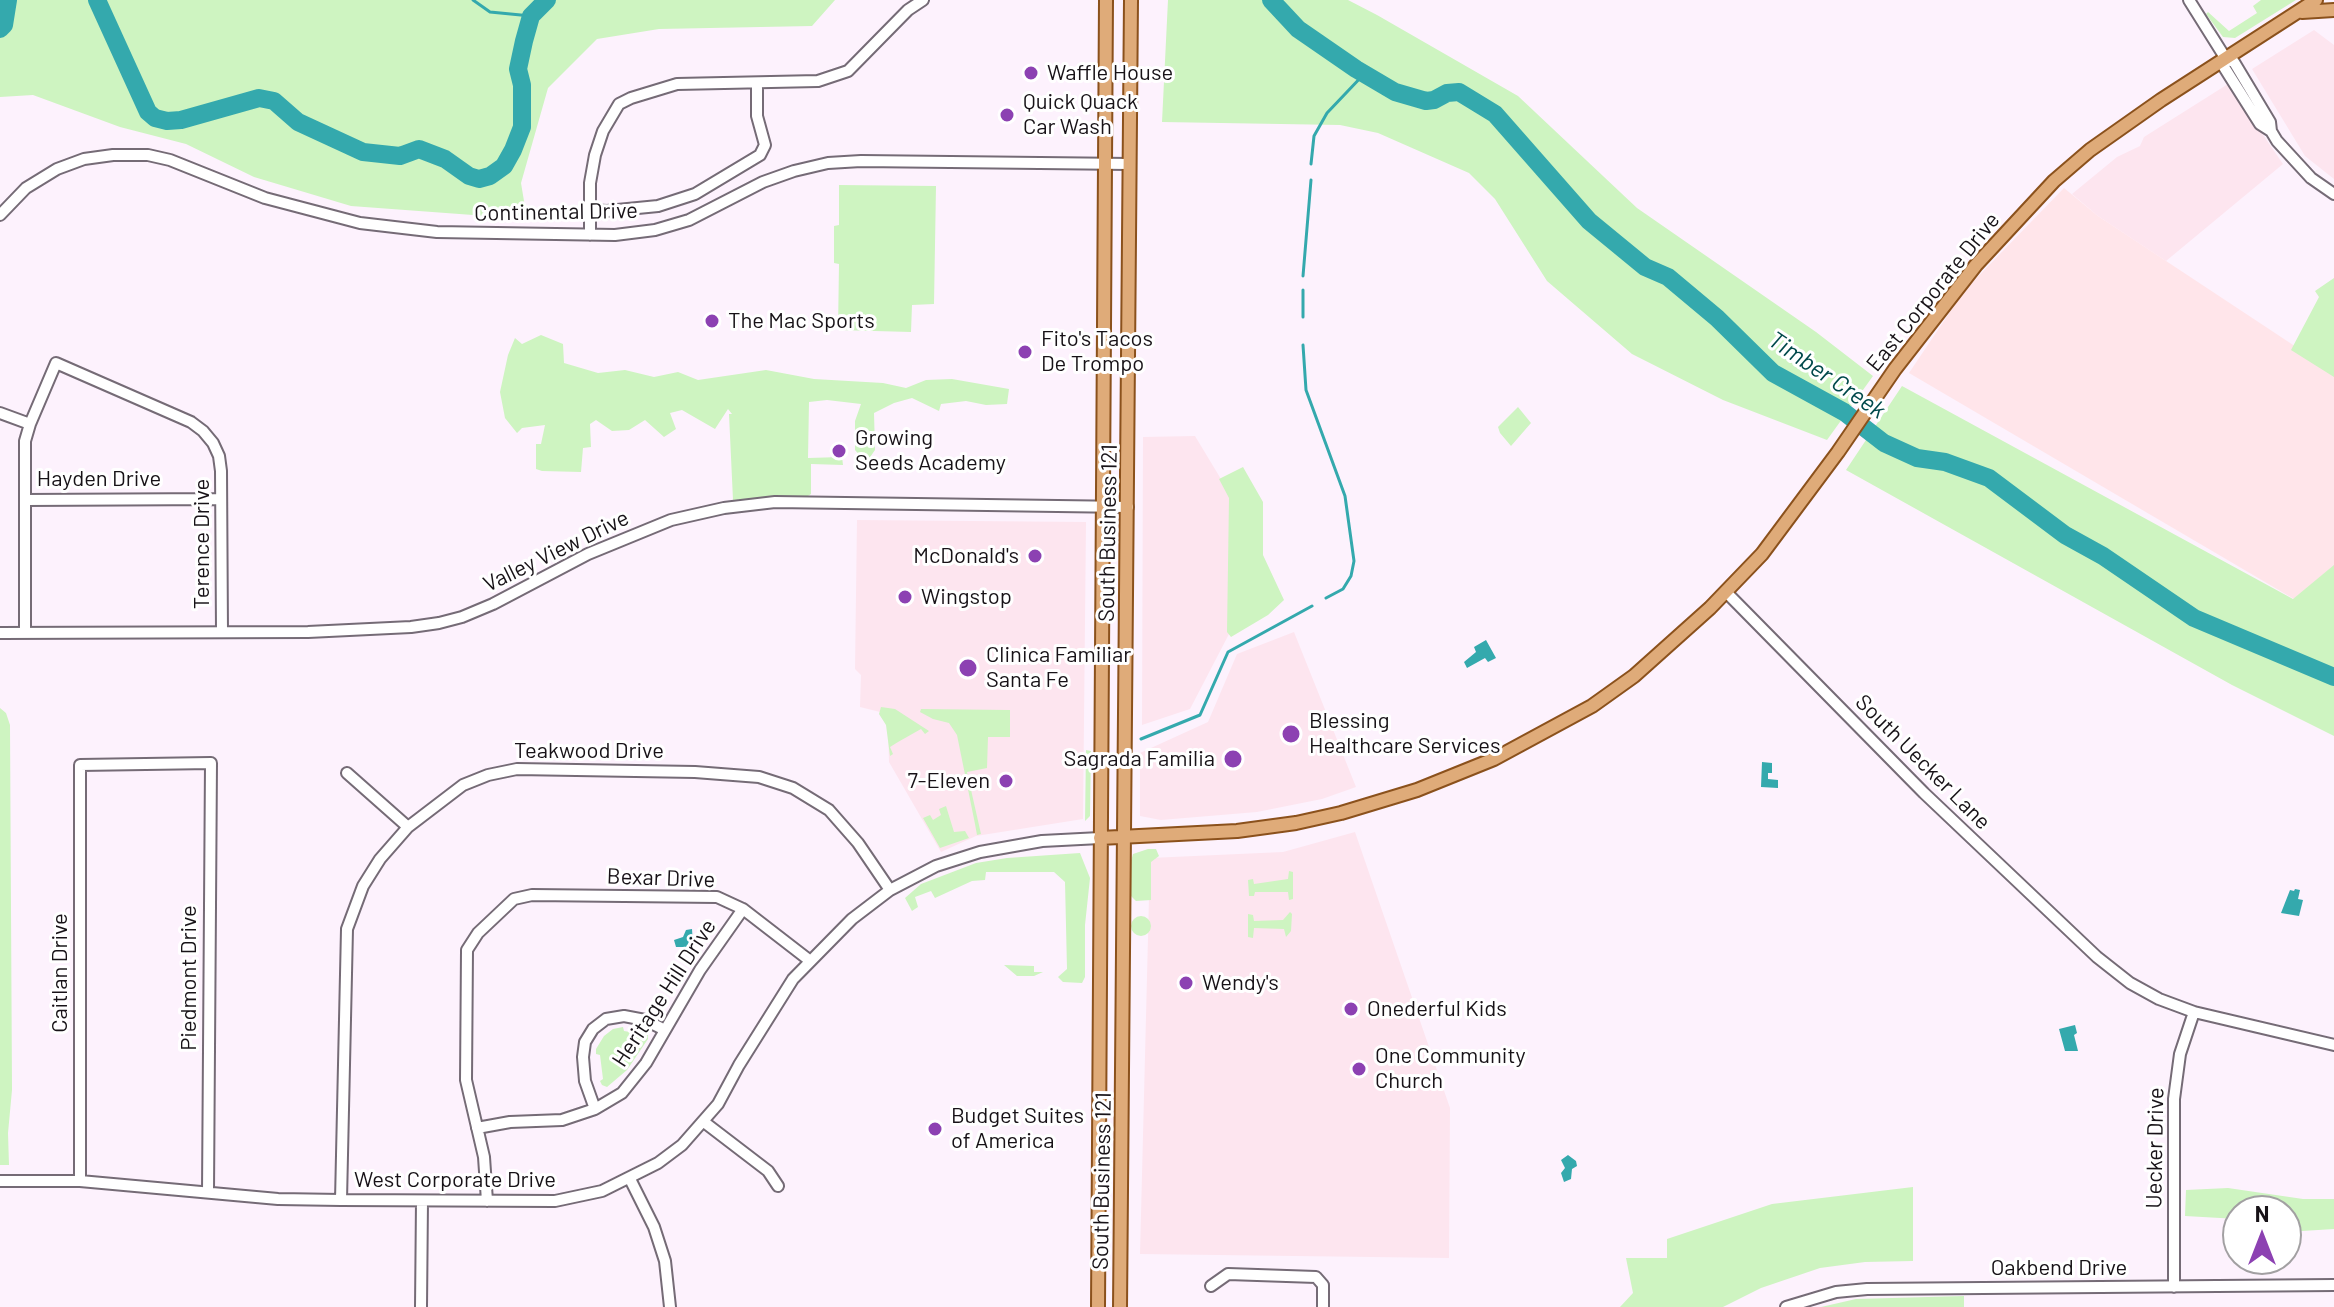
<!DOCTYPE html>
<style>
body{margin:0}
#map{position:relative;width:2334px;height:1307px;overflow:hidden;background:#fdf2fd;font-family:Barlow,sans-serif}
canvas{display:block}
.north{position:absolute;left:2222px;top:1195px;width:80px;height:80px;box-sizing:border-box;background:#fff;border:2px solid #a2a0a2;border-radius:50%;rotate:0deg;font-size:22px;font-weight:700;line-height:32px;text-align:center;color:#171217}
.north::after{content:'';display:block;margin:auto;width:28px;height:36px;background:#8c41b2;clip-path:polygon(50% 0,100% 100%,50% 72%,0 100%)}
</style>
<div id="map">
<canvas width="2334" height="1307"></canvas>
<div class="north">N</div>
</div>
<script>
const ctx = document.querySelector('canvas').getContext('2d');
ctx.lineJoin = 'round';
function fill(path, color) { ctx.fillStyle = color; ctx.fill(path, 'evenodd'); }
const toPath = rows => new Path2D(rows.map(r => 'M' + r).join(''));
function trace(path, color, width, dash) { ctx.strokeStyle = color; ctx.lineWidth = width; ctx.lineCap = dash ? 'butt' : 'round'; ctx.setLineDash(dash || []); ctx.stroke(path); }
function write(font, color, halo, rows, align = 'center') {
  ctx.font = font + ' Barlow,sans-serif'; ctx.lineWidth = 6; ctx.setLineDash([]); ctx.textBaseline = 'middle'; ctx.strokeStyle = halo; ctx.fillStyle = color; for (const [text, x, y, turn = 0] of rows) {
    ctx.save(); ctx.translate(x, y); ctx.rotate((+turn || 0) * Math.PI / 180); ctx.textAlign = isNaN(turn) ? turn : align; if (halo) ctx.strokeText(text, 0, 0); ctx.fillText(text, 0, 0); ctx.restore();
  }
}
const commercial = toPath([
 [2314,30,2334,45,2334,179,2305,156,2252,69],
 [2228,84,2283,164,2166,261,2098,216,2072,194,2117,157,2140,146,2144,137],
 [1195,436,1230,494,1229,634,1190,709,1142,725,1143,437],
 [857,520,1086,522,1083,819,976,836,941,852,889,762,888,726,880,712,860,707,861,675,855,669],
 [1294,632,1356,787,1322,799,1257,812,1161,820,1140,816,1140,753,1208,722,1237,654],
 [1355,832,1450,1108,1449,1258,1140,1254,1150,858,1283,852]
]);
const industrial = toPath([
 [2064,188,2098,216,2334,372,2334,566,2294,599,1909,373,1964,291]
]);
const green = toPath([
 [0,0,835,0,812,26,659,29,597,39,548,88,521,183,527,219,351,206,254,177,186,144,120,127,33,95,0,97],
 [1168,0,1348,0,1377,15,1518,96,1637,208,1816,332,1873,376,1827,440,1723,400,1632,354,1547,281,1495,199,1469,173,1378,133,1340,125,1162,122],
 [2261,0,2296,0,2235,38,2223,37,2206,14,2208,12,2229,31,2257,13,2253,6],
 [839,185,936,186,934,304,912,305,911,332,838,330,839,264,834,263,834,226,839,225],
 [2334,278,2334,377,2291,350,2319,297,2315,291],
 [541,335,563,344,564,363,598,373,625,370,654,377,678,372,698,380,766,370,814,379,883,383,906,388,926,380,952,379,1009,389,1007,404,986,405,966,401,941,404,939,411,912,398,894,403,874,413,875,450,866,463,855,450,855,421,861,404,827,400,809,402,808,458,842,457,843,465,811,464,811,494,808,496,733,500,729,414,732,414,728,409,715,429,682,410,670,413,676,429,664,437,645,420,629,430,612,431,596,420,590,424,591,447,583,448,581,472,542,471,536,469,536,444,541,444,545,425,522,428,517,433,505,418,500,392,508,355,515,338,522,344],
 [1902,386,2293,599,2334,565,2334,736,2232,685,1846,470],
 [1518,407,1531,423,1511,446,1500,433,1498,427],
 [1243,467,1263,502,1263,555,1284,600,1268,615,1231,637,1227,632,1229,498,1219,479],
 [881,707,895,709,929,731,925,734,921,729,898,742,890,747,893,754,890,756,886,725,879,714],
 [0,708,6,713,10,725,12,1090,8,1133,9,1165,0,1165],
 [921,709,1010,710,1010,737,988,737,987,768,967,772,981,834,977,835,975,824,957,735,949,723,933,719,920,712],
 [1086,750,1091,751,1090,816,1085,821],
 [946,806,954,832,965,831,969,838,940,848,923,818,930,815,933,820,941,815,939,809],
 [1148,849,1156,849,1159,856,1151,862,1151,900,1136,901,1131,896,1131,861,1133,854],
 [1080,853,1090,878,1085,925,1085,977,1082,983,1063,982,1058,977,1067,969,1065,882,1054,872,986,872,985,880,972,881,935,898,931,891,915,897,918,907,912,911,905,898,921,884,976,863,1007,858],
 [1289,871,1293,872,1293,899,1289,900,1288,892,1255,892,1254,896,1249,896,1248,880,1253,879,1254,884,1288,879],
 [1290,912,1292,914,1291,931,1286,937,1284,929,1254,928,1253,938,1248,937,1248,914,1253,915,1254,921,1283,920],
 '1131 926a10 10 0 1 1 20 0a10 10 0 1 1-20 0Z',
 [1004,965,1034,966,1034,972,1043,972,1034,976,1017,976],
 [623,1027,624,1031,642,1034,643,1031,648,1033,648,1039,627,1070,607,1087,602,1085,600,1081,603,1079,600,1055,596,1054,596,1049,604,1036,613,1029],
 [1913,1187,1913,1261,1865,1262,1820,1268,1761,1288,1723,1307,1620,1307,1633,1293,1626,1258,1667,1258,1667,1239,1772,1204],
 [2228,1188,2303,1199,2334,1199,2334,1229,2286,1232,2286,1211,2238,1211,2238,1219,2185,1216,2186,1190],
 [1964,1296,1964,1307,1821,1307,1856,1299]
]);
const water = toPath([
 [1486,640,1496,658,1488,662,1485,658,1467,668,1464,662,1476,652,1474,647],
 [1762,762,1772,763,1772,773,1768,773,1768,779,1778,780,1778,788,1761,787],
 [2295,889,2300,890,2298,899,2303,900,2299,916,2281,913,2290,890,2294,891],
 [692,929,693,945,690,947,676,947,674,940,683,937,686,930],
 [2075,1025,2077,1033,2074,1035,2078,1051,2065,1051,2059,1029],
 [1568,1155,1576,1161,1577,1166,1572,1169,1571,1179,1564,1182,1561,1173,1565,1168,1561,1160]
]);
const stream = toPath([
 [473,0,490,12,531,16],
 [1311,164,1314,136,1327,113,1365,73],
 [1303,276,1311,180],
 [1303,290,1303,317],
 [1303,345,1306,390,1345,496,1354,561,1351,576,1343,589,1326,598],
 [1141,739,1200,715,1228,652,1312,606]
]);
const river = toPath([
 [97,0,148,112,155,118,167,121,181,120,259,98,274,101,298,122,363,152,400,156,419,149,445,159,469,176,479,179,490,176,504,166,513,150,522,127,522,85,518,69,524,41,531,16,547,0],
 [1271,0,1298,29,1356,69,1395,92,1426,101,1434,100,1447,93,1459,92,1495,114,1589,221,1645,267,1668,277,1717,318,1773,373,1844,412,1884,443,1917,458,1945,462,1989,478,2065,535,2103,556,2194,618,2334,677],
 [0,29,4,25,8,0]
]);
const minor = toPath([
 [2189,0,2226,59,2234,62,2270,122,2271,131,2277,141,2311,178,2334,194],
 [2226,59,2224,67,2229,75,2260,124,2271,131],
 [590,210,607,211,658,206,695,194,760,155,765,145,757,116,757,83],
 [0,215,26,188,57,169,84,159,113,155,148,155,170,160,265,198,360,223,437,232,615,235,655,230,689,220,763,182,794,171,828,163,861,161,1129,164],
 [590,235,590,183,595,155,603,131,619,104,631,98,677,84,818,81,848,71,908,10,923,0],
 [0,413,30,424],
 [25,500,221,499],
 [1726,592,1924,793,2097,957,2130,983,2159,999,2194,1012,2334,1045],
 [0,633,308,632,411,627,439,623,462,617,493,604,588,554,671,520,724,508,775,502,1128,507],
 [25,633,25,441,30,424,56,363,191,422,203,431,213,443,219,456,221,471,222,632],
 [347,773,408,827],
 [595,1109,585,1081,583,1057,585,1042,593,1029,606,1019,624,1016,645,1020,665,1030],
 [704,1122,768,1171,778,1186],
 [477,1128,510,1122,562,1120,595,1109,622,1093,646,1063,700,970,743,909],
 [630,1179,654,1227,665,1261,670,1307],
 [0,1181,80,1181,278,1199,341,1200,555,1201,602,1191,658,1163,682,1145,718,1104,739,1065,793,979,852,919,890,890,936,866,980,852,1042,841,1100,838],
 [80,1181,80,765,211,763,208,1192],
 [341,1200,347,929,363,886,380,859,408,827,463,785,488,775,517,769,695,772,759,777,793,788,829,810,858,843,890,890],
 [487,1201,484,1157,466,1080,467,950,478,933,514,899,532,895,717,897,743,909,809,960],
 [1211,1286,1228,1274,1316,1277,1323,1285,1323,1307],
 [2174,1287,2174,1099,2180,1054,2194,1012],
 [421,1307,422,1201],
 [1786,1307,1836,1292,1867,1289,2334,1285]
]);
const major = toPath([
 [2302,12,2334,10],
 [1100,838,1237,831,1296,823,1341,813,1417,790,1494,759,1592,706,1634,676,1710,608,1762,554,1838,452,1895,369,1976,265,2054,181,2090,150,2161,100,2316,0],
 [1098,1307,1106,0],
 [1120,1307,1131,0]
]);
const markers = [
 [1031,73,8,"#8c41b2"],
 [1007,115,8,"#8c41b2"],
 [712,321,8,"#8c41b2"],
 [1025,352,8,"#8c41b2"],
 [839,451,8,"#8c41b2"],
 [1035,556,8,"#8c41b2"],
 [905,597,8,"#8c41b2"],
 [968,668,10,"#8c41b2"],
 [1291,734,10,"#8c41b2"],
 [1233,759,10,"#8c41b2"],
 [1006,781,8,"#8c41b2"],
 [1186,983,8,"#8c41b2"],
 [1351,1009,8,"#8c41b2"],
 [1359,1069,8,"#8c41b2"],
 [935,1129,8,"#8c41b2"]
];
const poiNames = [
 ["Waffle House",1047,73],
 ["Quick Quack",1023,102],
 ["Car Wash",1023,127],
 ["The Mac Sports",728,321],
 ["Fito's Tacos",1041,339],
 ["De Trompo",1041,364],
 ["Growing",855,438],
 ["Seeds Academy",855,463],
 ["McDonald's",1019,556,"right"],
 ["Wingstop",921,597],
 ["Clinica Familiar",986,655],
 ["Santa Fe",986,680],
 ["Blessing",1309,721],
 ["Healthcare Services",1309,746],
 ["Sagrada Familia",1215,759,"right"],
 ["7-Eleven",990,781,"right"],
 ["Wendy's",1202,983],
 ["Onederful Kids",1367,1009],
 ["One Community",1375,1056],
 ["Church",1375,1081],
 ["Budget Suites",951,1116],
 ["of America",951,1141]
];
const streetNames = [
 ["Continental Drive",556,212,-1],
 ["East Corporate Drive",1933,292,-51],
 ["Hayden Drive",99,479],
 ["South Business 121",1108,533,-89],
 ["Terence Drive",202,544,-90],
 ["Valley View Drive",556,551,-26],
 ["Teakwood Drive",589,751],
 ["South Uecker Lane",1923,762,45],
 ["Bexar Drive",661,878,2],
 ["Caitlan Drive",60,973,-90],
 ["Piedmont Drive",189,978,-90],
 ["Heritage Hill Drive",664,993,-57],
 ["Uecker Drive",2155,1148,-89],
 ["West Corporate Drive",455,1180],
 ["South Business 121",1102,1181,-89],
 ["Oakbend Drive",2059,1268]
];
const waterNames = [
 ["Timber Creek",1827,375,34]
];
fill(commercial, '#fde5ef');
fill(industrial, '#ffe5ea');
fill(green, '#cef4c1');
fill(water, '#34a9ad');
trace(stream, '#34a9ad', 3);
trace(river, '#34a9ad', 18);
trace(minor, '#756b76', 14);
trace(major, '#8b511c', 16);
trace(minor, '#fff', 10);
trace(major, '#dfab79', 12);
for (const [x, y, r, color] of markers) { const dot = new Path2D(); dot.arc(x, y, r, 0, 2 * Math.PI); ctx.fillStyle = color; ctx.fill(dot); trace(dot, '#fff', 3); }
write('22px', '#171217', '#fff', poiNames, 'left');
write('22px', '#171217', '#fff', streetNames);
write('italic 24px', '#00494b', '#fff', waterNames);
</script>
